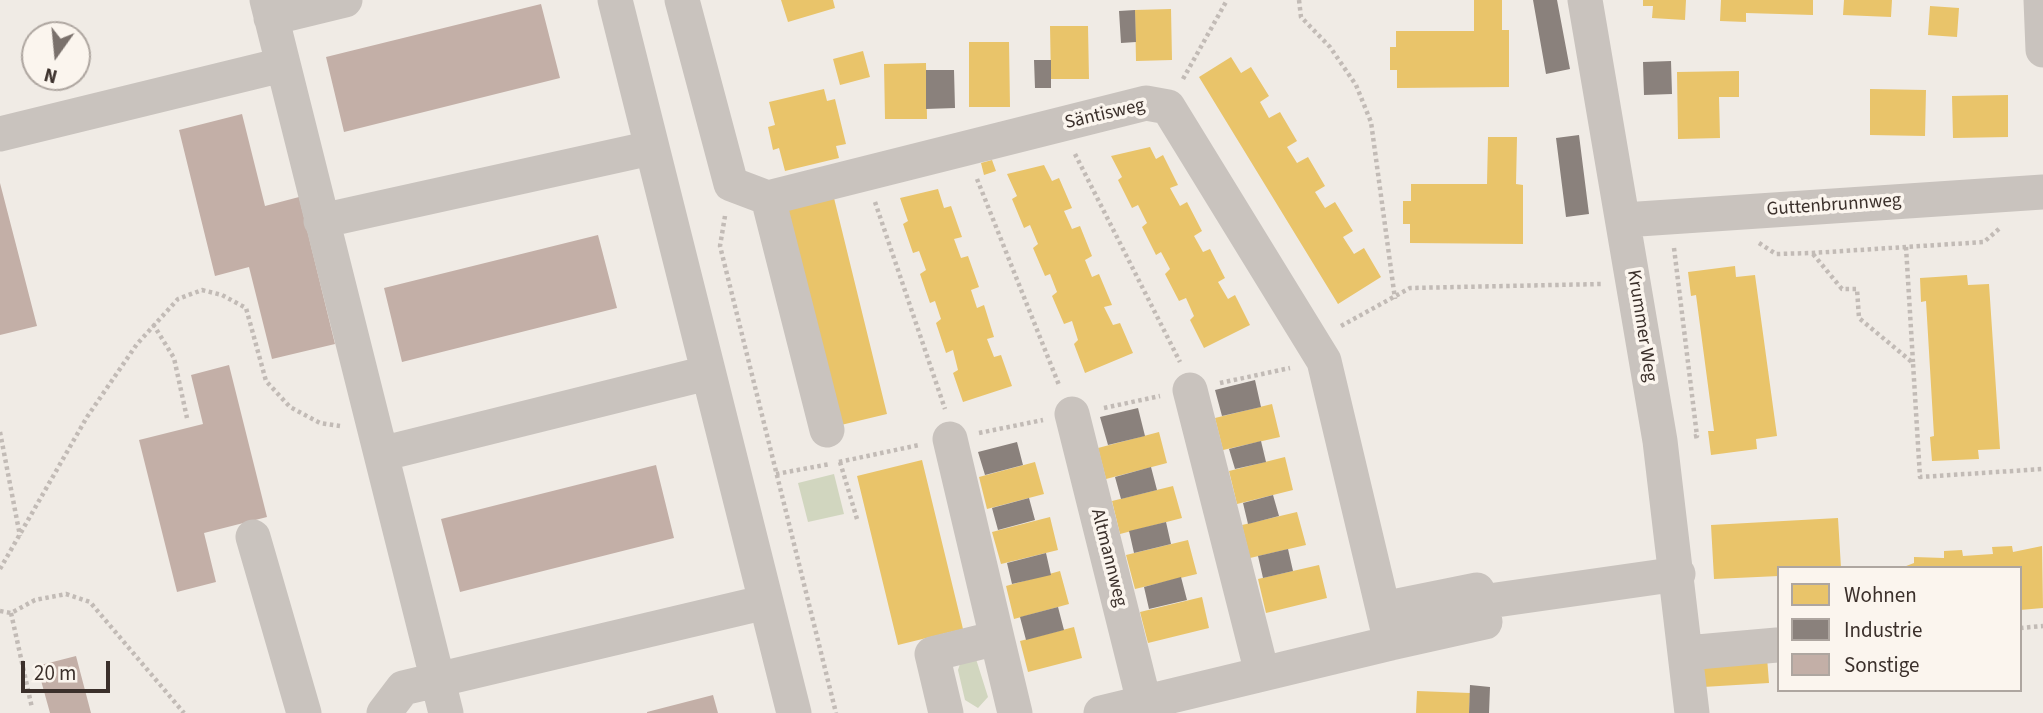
<!DOCTYPE html>
<meta charset="utf-8">
<style>
body{margin:0}
#map{position:relative;width:2043px;height:713px;overflow:hidden;background:#f0ebe5;font-family:"Source Sans 3",sans-serif}
canvas{display:block}
.legend{position:absolute;left:1777px;top:566px;width:245px;height:126px;box-sizing:border-box;background:#fbf5ee;border:2px solid #aea6a0;margin:0;padding:9px 12px;list-style:none;font-size:21px;color:#3b302b}
.legend li{display:flex;align-items:center;gap:14px;height:35px}
.legend b{width:35px;border:2px solid #aea6a0}
.north{position:absolute;left:21px;top:21px;width:70px;height:70px;box-sizing:border-box;background:#fbf5ee;border:2px solid #aea6a0;border-radius:50%;rotate:195deg;font-size:19px;font-weight:700;line-height:28px;text-align:center;color:#3b302b}
.north::after{content:'';display:block;margin:auto;width:24px;height:32px;background:#7a716c;clip-path:polygon(50% 0,100% 100%,50% 72%,0 100%)}
.scale{position:absolute;left:21px;top:661px;width:89px;height:32px;box-sizing:border-box;border:4px solid #3b302b;border-top:0;padding-left:9px;font-size:21px;line-height:24px;white-space:nowrap;color:#3b302b;-webkit-text-stroke:5px #fbf5ee;paint-order:stroke}
</style>
<div id="map">
<canvas width="2043" height="713"></canvas>
<ul class="legend">
<li><b style="height:19px;background:#e9c46a"></b>Wohnen</li>
<li><b style="height:19px;background:#8a817c"></b>Industrie</li>
<li><b style="height:19px;background:#c3afa7"></b>Sonstige</li>
</ul>
<div class="north">N</div>
<div class="scale">20 m</div>
</div>
<script>
const ctx = document.querySelector('canvas').getContext('2d');
ctx.lineJoin = 'round';
function fill(path, color) { ctx.fillStyle = color; ctx.fill(path, 'evenodd'); }
const toPath = rows => new Path2D(rows.map(r => 'M' + r).join(''));
function trace(path, color, width, dash) { ctx.strokeStyle = color; ctx.lineWidth = width; ctx.lineCap = dash ? 'butt' : 'round'; ctx.setLineDash(dash || []); ctx.stroke(path); }
function write(font, color, halo, rows, align = 'center') {
  ctx.font = font + ' "Source Sans 3",sans-serif'; ctx.lineWidth = 7; ctx.setLineDash([]); ctx.textBaseline = 'middle'; ctx.strokeStyle = halo; ctx.fillStyle = color; for (const [text, x, y, turn = 0] of rows) {
    ctx.save(); ctx.translate(x, y); ctx.rotate((+turn || 0) * Math.PI / 180); ctx.textAlign = isNaN(turn) ? turn : align; if (halo) ctx.strokeText(text, 0, 0); ctx.fillText(text, 0, 0); ctx.restore();
  }
}
const green = toPath([
 [834,474,844,514,808,522,798,483],
 [976,659,988,697,978,708,965,700,958,670,961,661]
]);
const homes = toPath([
 [781,0,833,0,835,8,788,22],
 [1474,0,1502,0,1502,30,1509,30,1509,87,1397,88,1397,70,1390,70,1390,47,1396,47,1396,31,1474,31],
 [1643,0,1686,0,1685,20,1652,18,1653,6,1643,6],
 [1721,0,1813,0,1813,15,1746,13,1746,22,1720,21],
 [1844,0,1892,0,1891,17,1843,15],
 [1930,6,1959,8,1957,37,1928,35],
 [1171,9,1172,60,1136,61,1135,10],
 [1050,26,1088,26,1089,79,1051,79],
 [969,42,1009,42,1010,107,969,107],
 [863,51,870,77,840,85,833,59],
 [1231,57,1241,73,1251,67,1269,96,1260,102,1269,118,1280,112,1297,141,1287,147,1297,163,1308,157,1325,186,1315,192,1325,208,1335,202,1353,231,1343,237,1354,254,1364,248,1381,277,1338,304,1199,77],
 [926,63,927,119,885,119,884,64],
 [1739,71,1739,97,1719,97,1720,138,1678,139,1677,72],
 [824,89,827,101,835,99,846,144,836,146,839,158,785,171,779,148,773,150,768,127,775,125,769,102],
 [1870,89,1926,90,1925,136,1870,135],
 [2008,95,2008,137,1953,138,1952,96],
 [1488,137,1517,137,1516,184,1523,185,1523,244,1410,243,1410,224,1403,224,1403,201,1411,201,1411,184,1487,184],
 [1150,147,1156,159,1163,155,1178,185,1170,188,1180,206,1187,202,1202,231,1194,236,1203,252,1210,249,1225,278,1218,282,1228,299,1235,295,1250,325,1204,348,1190,320,1194,316,1186,298,1179,301,1165,274,1170,269,1161,252,1156,255,1142,227,1147,223,1138,205,1132,208,1118,180,1122,177,1111,156],
 [992,160,996,171,984,175,981,163],
 [1044,165,1052,181,1059,178,1072,208,1064,211,1072,229,1080,226,1092,256,1085,260,1092,277,1099,274,1112,305,1104,307,1113,325,1120,323,1133,353,1085,373,1074,344,1078,340,1072,321,1064,324,1052,296,1057,292,1050,274,1045,276,1033,248,1038,244,1030,225,1024,228,1012,199,1017,196,1007,174],
 [938,189,944,208,951,206,962,237,954,239,961,258,968,256,979,287,971,290,977,308,984,305,994,337,987,339,994,357,1001,355,1012,386,963,402,953,373,958,370,953,350,946,353,936,323,941,319,935,301,930,303,920,274,926,270,919,251,913,253,903,224,908,221,900,198],
 [834,198,887,414,841,425,788,209],
 [1735,266,1736,277,1755,275,1777,436,1756,439,1757,449,1711,455,1708,431,1714,431,1696,295,1691,296,1688,272],
 [1967,275,1968,285,1989,284,2000,449,1978,450,1979,459,1932,461,1930,437,1934,436,1926,301,1921,302,1920,278],
 [1272,404,1280,437,1223,450,1215,418],
 [1159,432,1167,463,1106,479,1098,448],
 [1285,457,1293,490,1237,504,1229,471],
 [922,460,963,629,898,645,857,476],
 [1035,462,1044,494,987,509,979,477],
 [1173,486,1182,518,1120,534,1112,501],
 [1297,512,1306,545,1250,558,1242,525],
 [1050,517,1058,550,1001,564,992,532],
 [1838,518,1841,568,1779,568,1779,576,1714,579,1711,525],
 [1188,540,1197,574,1135,589,1126,555],
 [2012,546,2013,552,2042,546,2043,608,2020,610,2020,568,1901,568,1914,563,1914,557,1944,558,1944,551,1962,550,1963,556,1993,554,1992,547],
 [1319,565,1327,598,1266,613,1258,579],
 [1060,571,1069,604,1014,619,1006,586],
 [1202,597,1209,628,1148,643,1140,612],
 [1074,627,1082,658,1028,672,1020,641],
 [1767,657,1769,683,1703,687,1702,661],
 [1417,691,1470,693,1469,713,1416,713]
]);
const industry = toPath([
 [1533,0,1557,0,1570,69,1546,74],
 [1135,10,1136,42,1121,43,1119,11],
 [1034,60,1051,60,1051,88,1035,88],
 [1671,61,1672,94,1644,95,1643,62],
 [926,70,954,70,955,108,926,109],
 [1579,135,1589,214,1566,217,1556,138],
 [1255,380,1261,407,1222,416,1215,390],
 [1138,408,1145,436,1108,445,1100,417],
 [1261,441,1266,462,1235,469,1229,449],
 [1017,442,1023,465,985,475,978,452],
 [1151,467,1157,490,1121,499,1115,477],
 [1273,495,1279,516,1248,524,1243,503],
 [1029,498,1035,520,998,530,992,508],
 [1166,522,1171,544,1134,553,1129,531],
 [1288,549,1293,571,1263,578,1258,556],
 [1046,553,1051,575,1012,584,1007,563],
 [1181,577,1187,600,1149,609,1144,587],
 [1058,607,1064,630,1026,640,1020,617],
 [1470,685,1490,687,1489,713,1469,713]
]);
const building = toPath([
 [541,4,560,78,344,132,326,57],
 [242,114,265,206,299,197,335,344,272,359,249,267,215,276,179,130],
 [0,183,37,326,0,335],
 [598,235,617,308,402,362,384,288],
 [229,365,267,517,204,533,216,582,177,592,139,440,203,424,191,375],
 [656,465,674,538,460,592,441,519],
 [76,656,91,713,50,713,37,666],
 [713,695,718,713,647,713,647,712]
]);
const path = toPath([
 [1299,0,1301,17,1330,47,1356,85,1371,122,1395,299],
 [1183,79,1227,0],
 [1075,154,1180,362],
 [977,179,1059,385],
 [875,202,945,409],
 [725,216,720,246,836,713],
 [1759,243,1776,254,1812,253,1984,242,2000,228],
 [1906,247,1913,362],
 [1674,248,1697,436,1692,437],
 [1813,254,1842,289,1857,289,1859,318,1913,363,1920,477,2043,469],
 [153,324,174,358,187,418],
 [1341,326,1410,288,1602,284],
 [1220,383,1290,368],
 [1104,408,1160,396],
 [0,432,20,536],
 [979,433,1043,420],
 [839,462,919,445],
 [840,462,857,519],
 [776,474,830,464],
 [0,569,87,417,137,344,178,299,202,290,222,295,246,308,266,381,290,407,320,423,340,426],
 [0,611,11,613,35,600,66,594,90,602,184,713],
 [11,613,32,708],
 [2020,628,2043,626]
]);
const minor = toPath([
 [267,0,446,713],
 [615,0,794,713],
 [682,0,731,184,768,198,1146,103,1168,107,1324,361,1383,609],
 [1585,0,1660,441,1692,713],
 [2041,0,2043,50],
 [271,18,345,0],
 [0,134,282,65],
 [768,198,827,430],
 [1624,220,2043,192],
 [321,221,651,148],
 [1190,390,1262,673],
 [1072,414,1144,702],
 [950,439,997,638],
 [381,454,707,373],
 [253,537,304,713],
 [1391,643,1485,622,1482,602],
 [1686,653,1777,645],
 [384,713,403,688,766,602],
 [946,713,932,654,997,638,1015,713],
 [1101,713,1391,643,1383,609,1477,590,1482,602,1678,574]
]);
const streetNames = [
 ["Säntisweg",1105,115,-13],
 ["Guttenbrunnweg",1834,206,-4],
 ["Krummer Weg",1641,326,81],
 ["Altmannweg",1108,558,76]
];
fill(green, '#d1d6bf');
fill(homes, '#e9c46a');
fill(industry, '#8a817c');
fill(building, '#c3afa7');
trace(path, '#c2bbb6', 4.5, [3.5, 3.5]);
trace(minor, '#c9c3be', 35);
write('19px', '#3b302b', '#fbf5ee', streetNames);
</script>
